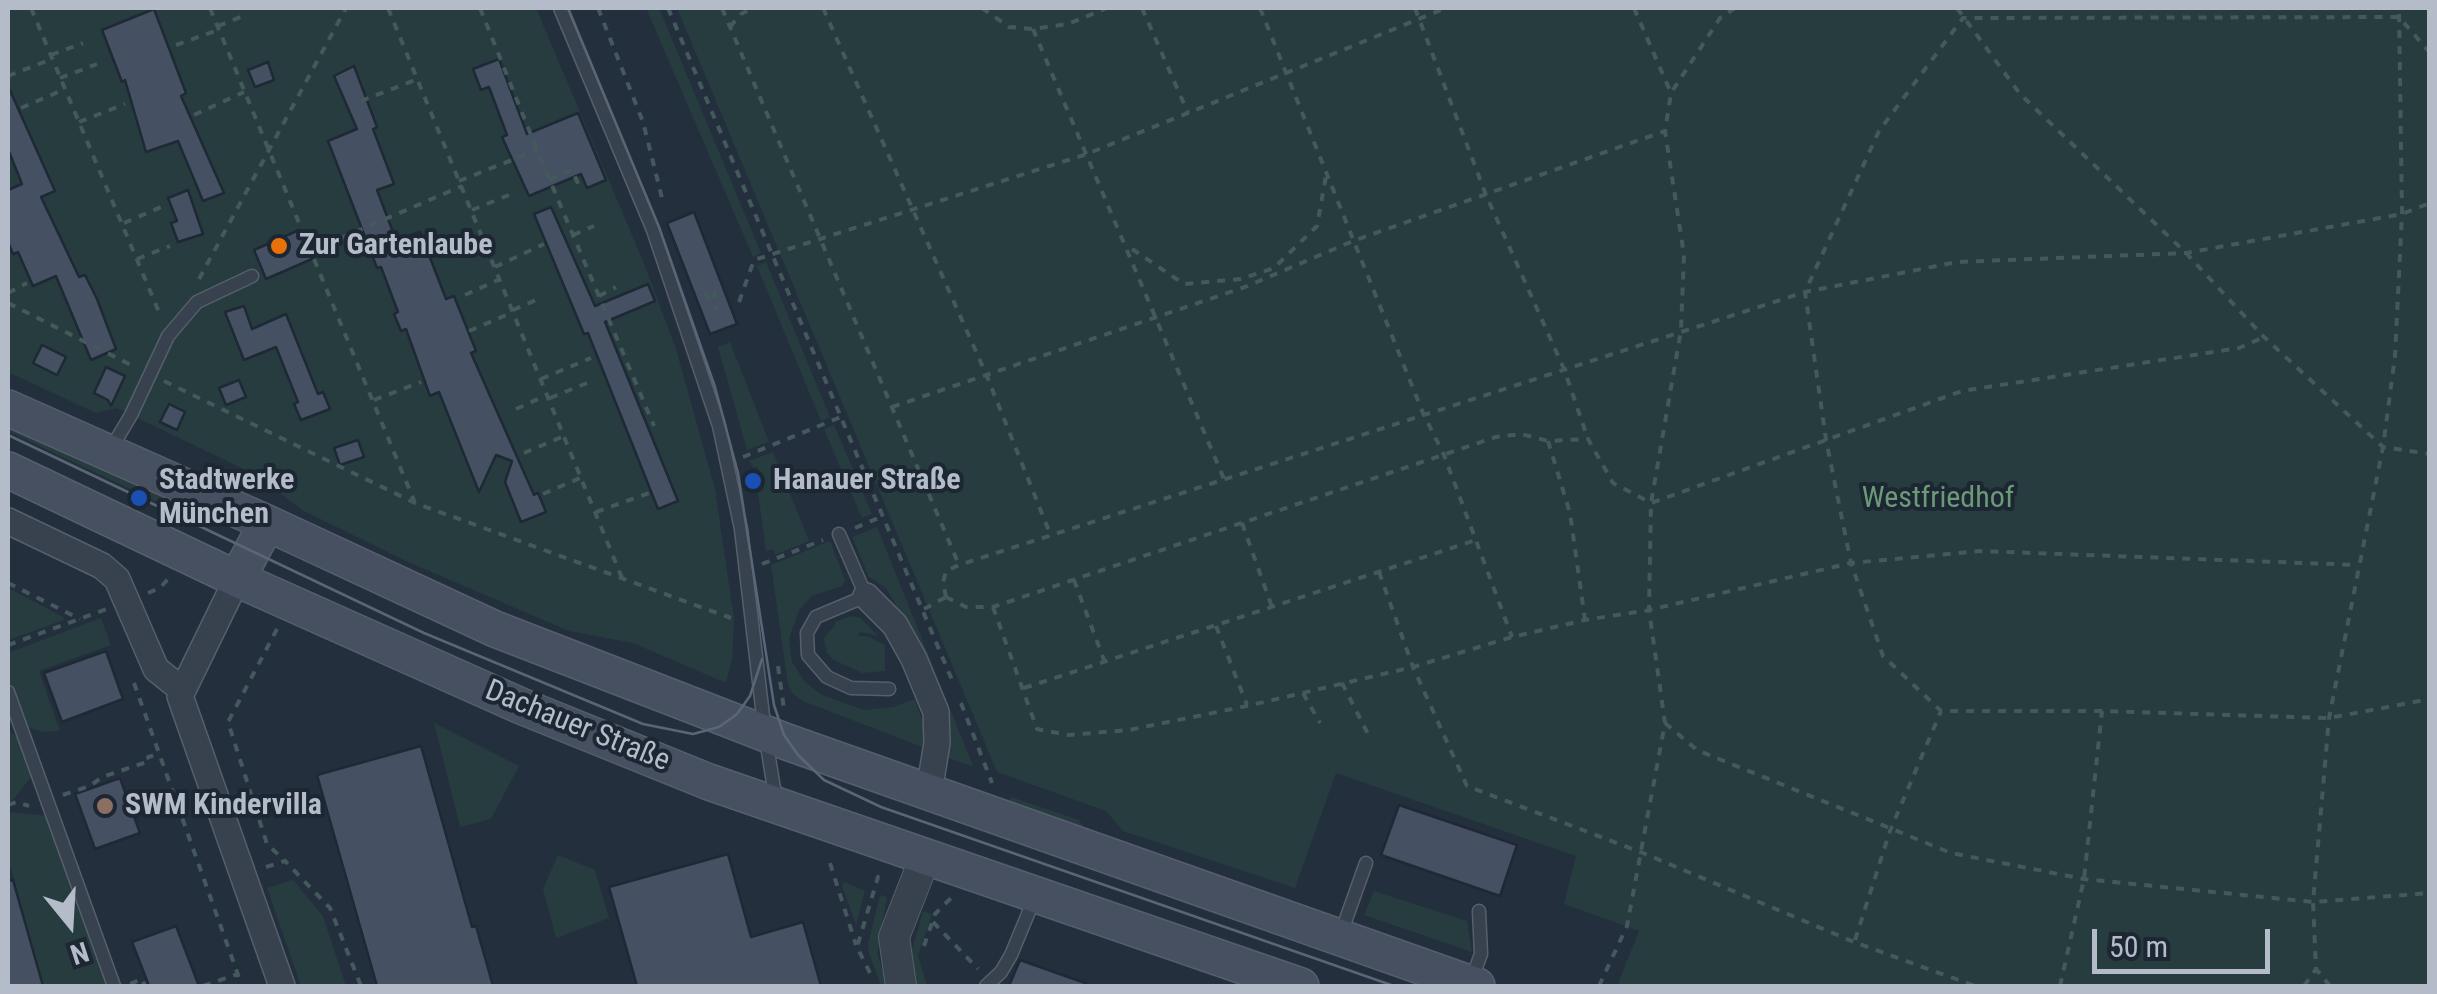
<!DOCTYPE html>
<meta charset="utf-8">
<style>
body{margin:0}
#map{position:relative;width:2437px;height:994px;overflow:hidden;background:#242f3e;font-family:"Roboto Condensed",sans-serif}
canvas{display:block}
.frame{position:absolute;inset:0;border:10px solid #b4bcc9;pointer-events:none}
.north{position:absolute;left:20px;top:874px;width:100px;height:100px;-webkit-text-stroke:8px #1d2633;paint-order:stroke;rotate:162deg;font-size:28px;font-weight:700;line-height:40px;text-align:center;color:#b4bcc9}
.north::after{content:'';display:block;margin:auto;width:35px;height:45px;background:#b4bcc9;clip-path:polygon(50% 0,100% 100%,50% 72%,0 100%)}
.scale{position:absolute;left:2092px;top:929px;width:178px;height:45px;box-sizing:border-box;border:5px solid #b4bcc9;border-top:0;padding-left:12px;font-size:30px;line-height:35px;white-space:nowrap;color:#b4bcc9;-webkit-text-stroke:8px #1d2633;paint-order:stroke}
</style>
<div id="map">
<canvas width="2437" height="994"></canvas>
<div class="frame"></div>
<div class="north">N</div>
<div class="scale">50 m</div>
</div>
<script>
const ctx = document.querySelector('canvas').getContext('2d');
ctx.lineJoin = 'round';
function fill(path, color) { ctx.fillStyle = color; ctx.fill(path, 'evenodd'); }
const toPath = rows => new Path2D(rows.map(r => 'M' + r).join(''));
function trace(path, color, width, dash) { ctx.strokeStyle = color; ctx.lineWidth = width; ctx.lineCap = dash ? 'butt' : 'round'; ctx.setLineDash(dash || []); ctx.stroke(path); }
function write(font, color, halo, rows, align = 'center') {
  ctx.font = font + ' "Roboto Condensed",sans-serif'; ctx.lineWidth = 8; ctx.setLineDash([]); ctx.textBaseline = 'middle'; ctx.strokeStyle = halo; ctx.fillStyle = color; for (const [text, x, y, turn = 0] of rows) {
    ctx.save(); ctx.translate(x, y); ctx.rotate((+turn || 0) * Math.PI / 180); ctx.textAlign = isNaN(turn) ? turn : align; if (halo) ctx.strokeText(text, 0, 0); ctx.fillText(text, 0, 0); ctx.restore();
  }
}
const green = toPath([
 [8,8,536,8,643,261,676,349,715,489,734,619,732,659,726,683,633,643,569,631,406,561,302,510,258,476,117,408,96,413,8,372],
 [646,8,659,8,761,253,753,257],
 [677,8,2429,8,2429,986,1617,986,1639,931,1564,904,1576,856,1336,773,1295,888,1123,831,1106,811,997,772],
 [766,262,830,417,821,421,757,266],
 [730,342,769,442,747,450,718,347],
 [8,424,195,506,191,518,8,431],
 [834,425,872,514,862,518,824,429],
 [773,452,809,541,775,555,774,550,766,551,758,493,763,491,758,467,753,467,749,461],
 [877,527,973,766,944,757,950,720,912,632,886,588,869,577,852,537],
 [830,541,845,580,842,586,812,596,799,610,789,639,792,662,805,682,822,695,864,710,893,707,915,699,925,730,922,747,803,701,793,694,788,684,771,565],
 [8,588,63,617,64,620,8,640],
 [850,616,861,618,878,636,860,632,858,636,867,636,885,645,885,671,862,673,834,660,827,653,824,638,835,625,835,622],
 [101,618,111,645,39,671,60,731,44,732,27,727,8,679,8,653],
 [434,723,519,766,491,819,460,827],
 [8,728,18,739,32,776,13,800,8,802],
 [1011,797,1079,820,1086,831,1009,803],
 [8,812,50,816,108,986,43,986,8,858],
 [558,855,595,870,609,918,556,938,543,889],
 [293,880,323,916,346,986,301,986,267,888],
 [844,882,865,891,856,925,842,886],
 [1374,891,1467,921,1472,952,1364,915],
 [880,895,887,897,877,953,888,986,881,986,869,953,868,944],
 [923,911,932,914,918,956,927,986,915,986,909,960]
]);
const building = toPath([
 [154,9,186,93,181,96,224,193,203,201,178,141,146,152,125,80,122,82,102,30,154,9],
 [499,59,527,134,578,113,606,180,587,188,581,174,529,196,502,137,507,135,489,87,481,90,473,69,499,59],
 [268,62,274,80,255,87,248,70,268,62],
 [354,66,377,127,373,129,394,184,377,190,396,240,420,232,446,299,454,296,476,351,471,353,534,495,538,493,546,512,521,522,505,482,512,461,496,455,479,492,439,392,430,396,406,329,401,331,394,314,398,312,381,267,377,268,328,141,357,129,334,76,354,66],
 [8,86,55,191,41,197,79,277,85,275,97,299,116,349,91,360,56,276,33,286,18,252,13,254,8,242,8,190,22,184,8,149,8,86],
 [188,190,203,234,178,242,171,223,177,221,168,198,188,190],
 [551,207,595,306,648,284,655,301,605,322,678,501,658,509,588,333,584,334,534,214,551,207],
 [694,212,737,324,710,334,667,223,694,212],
 [299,230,312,259,266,279,254,250,299,230],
 [244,306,252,329,286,314,318,394,323,392,330,409,301,420,294,404,298,402,276,347,244,360,225,312,244,306],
 [42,345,66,357,57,375,33,363,42,345],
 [106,367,125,376,111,406,108,400,94,393,106,367],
 [239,380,246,397,226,405,219,388,239,380],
 [169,404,185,412,177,430,160,422,169,404],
 [358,440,364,457,340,465,334,448,358,440],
 [106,651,123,699,62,722,44,673,106,651],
 [421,746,472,927,476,926,493,986,377,986,317,775,421,746],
 [120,778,140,833,95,849,75,794,120,778],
 [1399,805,1517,845,1500,896,1381,855,1399,805],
 [728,854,751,937,803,922,821,986,637,986,609,887,728,854],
 [13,880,43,986,8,986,8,881,13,880],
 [176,926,199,986,149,986,132,942,176,926],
 [1020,960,1088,984,1088,986,1009,986,1020,960]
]);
const path = toPath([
 [31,8,161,317],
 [210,8,415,503],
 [388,8,622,578],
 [480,8,537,150,654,426],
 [598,8,643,122,663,202],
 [668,8,952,680],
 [722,8,959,565],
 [823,8,986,374,1051,536],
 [982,8,1009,27,1033,29,1068,24,1107,8],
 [1142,8,1188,113],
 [1260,8,1423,413,1444,455,1512,637],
 [1415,8,1486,195,1564,369,1588,439],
 [1634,8,1671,93],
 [1957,8,2020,94,2186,253,2264,337,2383,447,2430,454],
 [218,26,243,16],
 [730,27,741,14,753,8],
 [1033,29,1224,479],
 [176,45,218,30],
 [2430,53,2399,17,1963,18,1879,131,1805,292,1826,440,1851,563,1883,656,1941,711,2102,711,2329,718,2430,699],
 [51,55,83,43],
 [8,76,52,59],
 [60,78,97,64],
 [361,101,418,79],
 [21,108,65,89],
 [194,115,244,92],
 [79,122,125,104],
 [549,180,572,170,581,190],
 [459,181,537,150],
 [472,210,509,195],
 [124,223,161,207],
 [573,235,594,226],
 [1132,249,1184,284,1241,279,1274,268,1317,226,1326,176],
 [311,251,462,186],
 [137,259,170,246],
 [495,267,544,244],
 [199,279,346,8],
 [714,290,716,310],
 [8,293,27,283],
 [705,293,715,306],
 [465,295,500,279],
 [599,296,616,287],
 [739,302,754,260,1087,154,1446,8],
 [8,303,133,366],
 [513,310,536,300],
 [469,331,511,313],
 [541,379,591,358],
 [164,381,415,503,731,618],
 [550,398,592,381],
 [374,400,421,382],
 [892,407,1245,287,1353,241,1665,131],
 [516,409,547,395],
 [1548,441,1570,513,1585,620],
 [524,453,564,436],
 [743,457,841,417],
 [543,494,580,478],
 [596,512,652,492],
 [1242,523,1272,607],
 [855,528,883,516],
 [762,564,823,540],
 [1379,572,1413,667,1467,786,1643,853,1854,942,1975,986],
 [1074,580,1104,660],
 [8,583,80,619],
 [148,593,160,588,168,579],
 [946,597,943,583,946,571,959,565,1805,292,1957,262,2186,253,2402,214,2430,203],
 [946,597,966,607,993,607,1496,437,1521,434,1548,441,1588,439,1613,483,1651,503,1962,391,2239,348,2264,337],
 [993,607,1037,729,1068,735,1129,730,1247,706,1413,667,1512,637,1585,620,1649,610,1851,563,1979,551,2358,565],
 [924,609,946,597],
 [1216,626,1247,705],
 [277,629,228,722,267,844,285,861],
 [8,645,107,609],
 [778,666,784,709],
 [134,683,242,986],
 [1342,683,1368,734],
 [1024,688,1476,540],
 [1303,693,1320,723],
 [961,703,992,783],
 [1665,723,1697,750,1951,853,2084,879,2313,902,2430,893],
 [63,795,90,786,102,777,150,761,148,757,159,754],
 [8,805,17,802,29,806],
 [830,863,856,945],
 [266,867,285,861,330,908,361,986],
 [933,922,978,969],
 [1855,940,1890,831,1941,711],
 [924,946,935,914,954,895],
 [870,973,857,947,878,877,871,871],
 [130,984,142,979,145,986],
 [203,986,238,974],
 [1599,986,1627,926,1665,723,1649,610,1651,503,1681,330,1684,255,1665,131,1671,93,1720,18,1735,8],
 [2060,986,2084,879,2102,711],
 [2304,986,2316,969],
 [2330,986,2316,969,2313,902,2329,718,2383,447,2395,356,2402,214,2399,8]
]);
const service = toPath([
 [560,8,653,230,719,426,741,529,765,733,776,801],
 [109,452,131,415,168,336,197,302,252,276],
 [839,534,866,596,816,617,807,633,808,655,827,677,851,688,889,689],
 [8,692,114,986],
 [1340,936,1366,863],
 [1471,981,1481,954,1479,911],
 [986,986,1001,972,1011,955,1035,897]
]);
const minor = toPath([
 [8,521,102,566,117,579,156,669,181,689],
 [237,579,180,696,282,986],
 [866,596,895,625,914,659,936,712,937,743,929,792]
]);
const tertiary = toPath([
 [901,986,894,937,926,855]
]);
const secondary = toPath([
 [8,408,267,523,495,629,787,742,1477,986],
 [8,470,237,579,521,706,709,782,1301,986],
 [237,579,267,523]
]);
const tram = toPath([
 [568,8,659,227,715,387,738,473,774,705,784,735,798,755,824,780,881,807,1394,986],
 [8,435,424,633,643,724,693,734,719,727,737,714,750,696,762,659]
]);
const markers = [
 [279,246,10,"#e8710a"],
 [753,481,10,"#1a4fb4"],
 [139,498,10,"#1a4fb4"],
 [105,806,10,"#8d6e63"]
];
const poiNames = [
 ["Zur Gartenlaube",299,246],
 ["Stadtwerke",159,481],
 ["München",159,515],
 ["Hanauer Straße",773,481],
 ["SWM Kindervilla",125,806]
];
const parkNames = [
 ["Westfriedhof",1938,499]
];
const streetNames = [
 ["Dachauer Straße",577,727,22]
];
fill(green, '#263c3f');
fill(building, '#455162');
trace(building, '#1f2835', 2.5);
trace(service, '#565f6c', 15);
trace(minor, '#565f6c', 28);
trace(tertiary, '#565f6c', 32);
trace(secondary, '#565f6c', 38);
trace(path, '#44595c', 4, [8, 8]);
trace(service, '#38414e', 12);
trace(minor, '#38414e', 25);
trace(tertiary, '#38414e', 30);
trace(secondary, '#465061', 35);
trace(tram, '#5a6575', 2.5);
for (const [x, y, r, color] of markers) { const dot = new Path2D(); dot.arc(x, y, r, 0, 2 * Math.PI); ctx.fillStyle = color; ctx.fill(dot); trace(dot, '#1d2633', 4); }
write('bold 30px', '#b4bcc9', '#1d2633', poiNames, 'left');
write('30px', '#6b9a76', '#1d2633', parkNames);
write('30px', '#b4bcc9', '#1d2633', streetNames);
</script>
